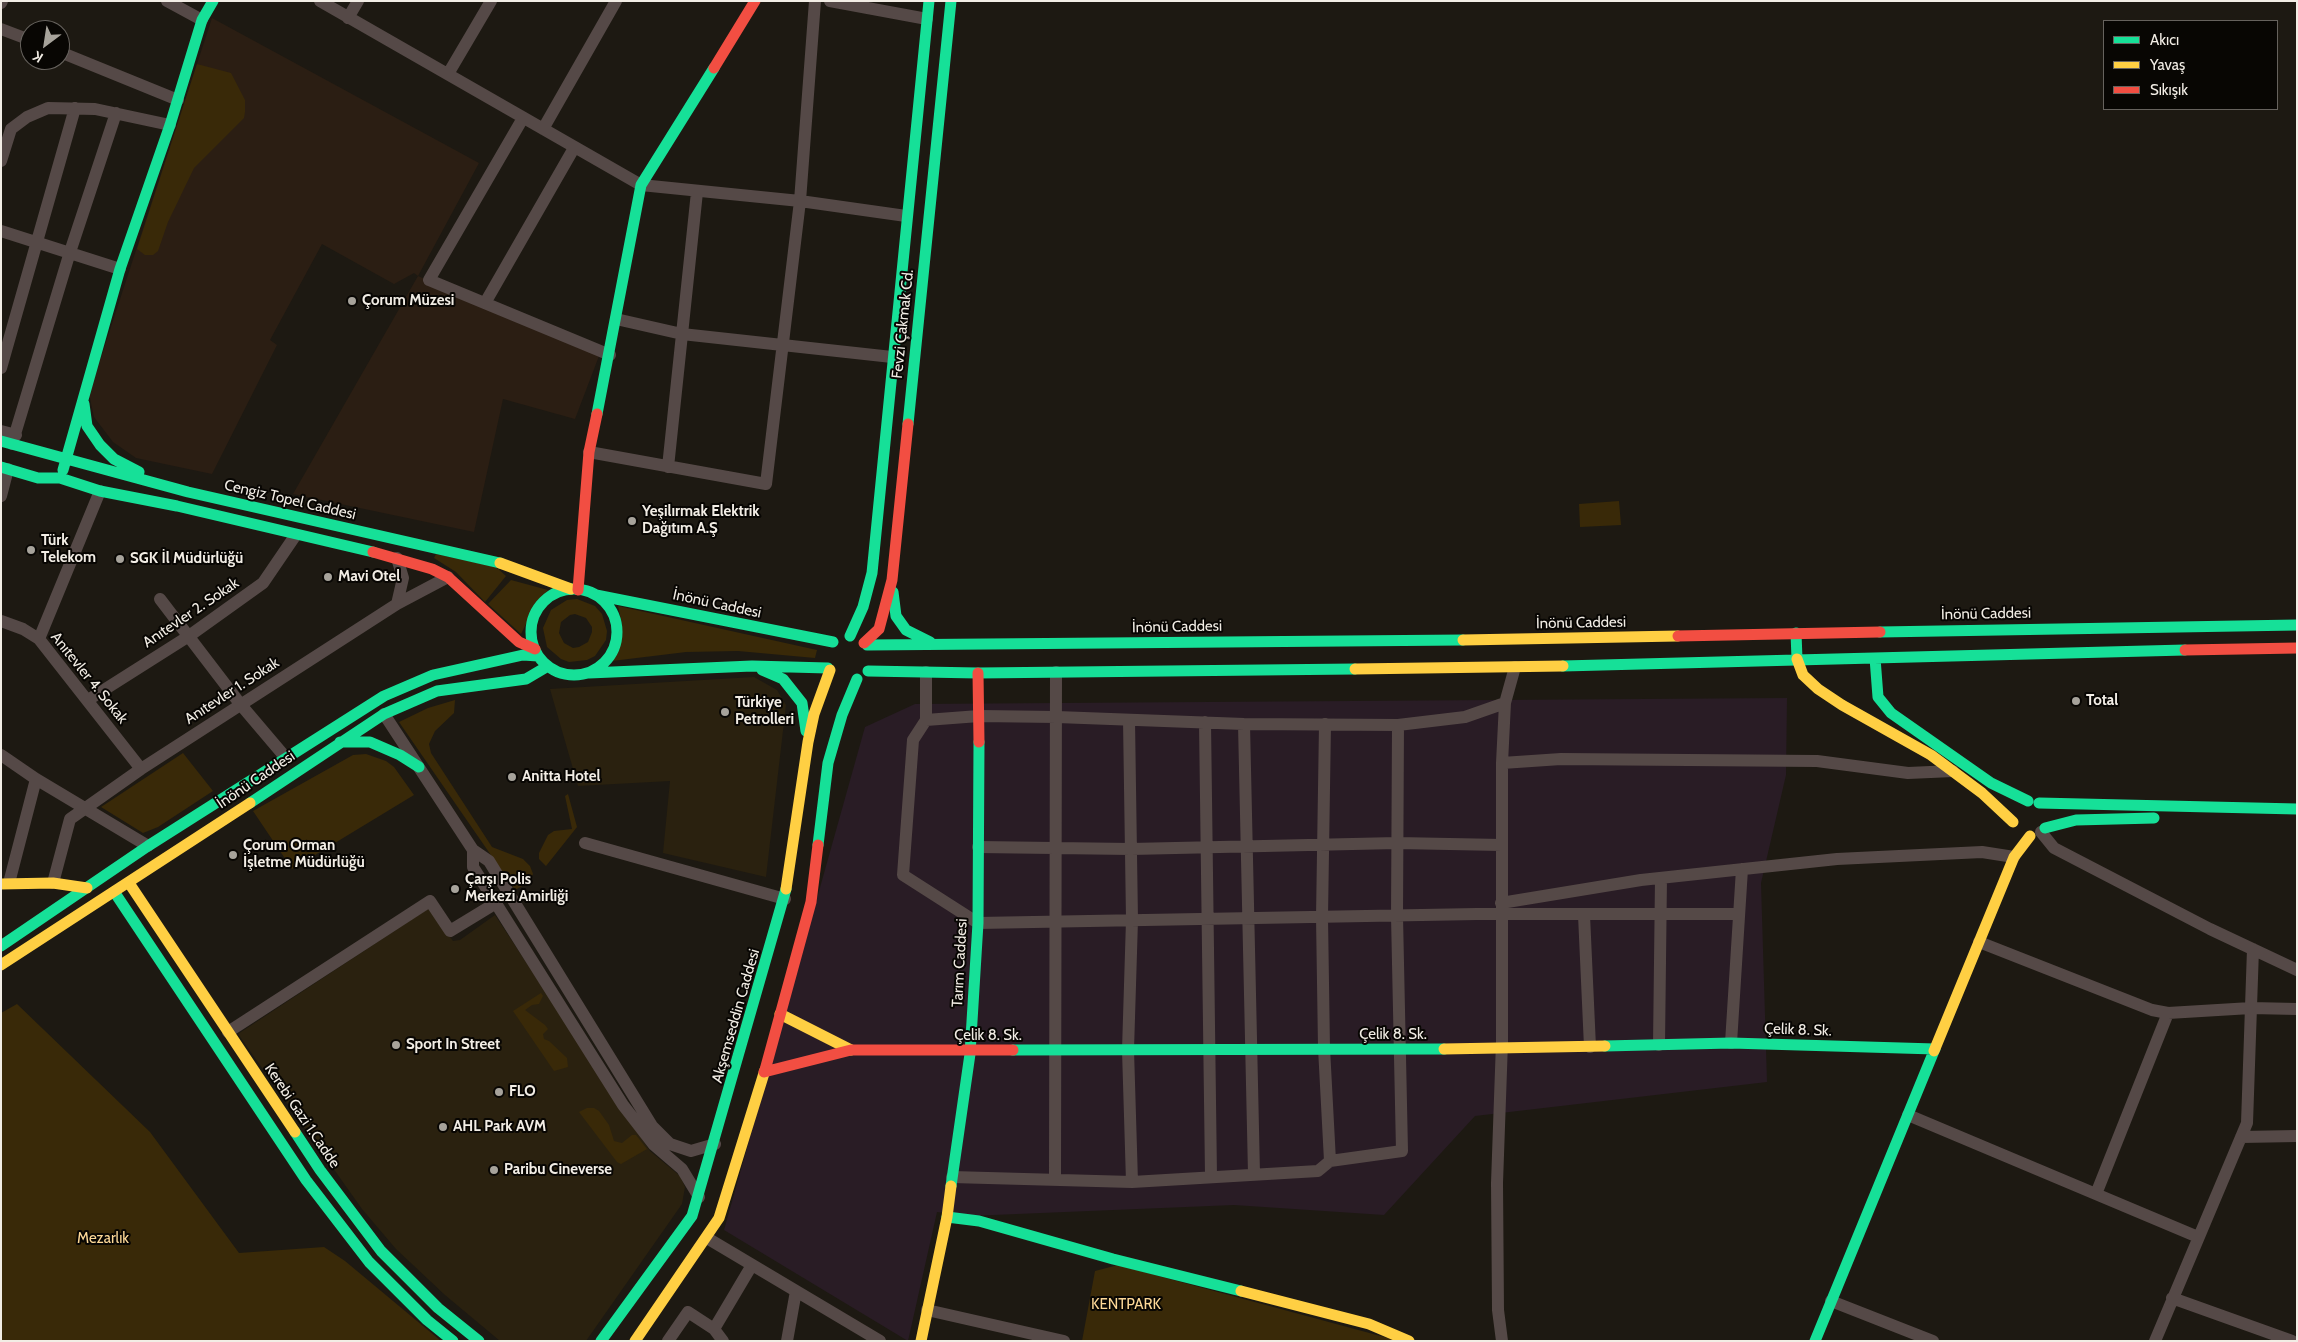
<!DOCTYPE html>
<meta charset="utf-8">
<style>
body{margin:0}
#map{position:relative;width:2298px;height:1342px;overflow:hidden;background:#1d1912;font-family:Cabin,sans-serif}
canvas{display:block}
.frame{position:absolute;inset:0;border:2px solid #f2ede5;pointer-events:none}
.legend{position:absolute;left:2103px;top:20px;width:175px;height:90px;box-sizing:border-box;background:#080603;border:1px solid #66625d;margin:0;padding:6px 9px;list-style:none;font-size:15px;color:#f2ede5}
.legend li{display:flex;align-items:center;gap:10px;height:25px}
.legend b{width:25px;border:1px solid #66625d}
.north{position:absolute;left:20px;top:20px;width:50px;height:50px;box-sizing:border-box;background:#080603;border:1px solid #66625d;border-radius:50%;rotate:211deg;font-size:14px;font-weight:700;line-height:20px;text-align:center;color:#f2ede5}
.north::after{content:'';display:block;margin:auto;width:18px;height:22px;background:#a7a39b;clip-path:polygon(50% 0,100% 100%,50% 72%,0 100%)}
</style>
<div id="map">
<canvas width="2298" height="1342"></canvas>
<div class="frame"></div>
<ul class="legend">
<li><b style="height:6px;background:#16e098"></b>Akıcı</li>
<li><b style="height:6px;background:#ffcf43"></b>Yavaş</li>
<li><b style="height:6px;background:#f24e42"></b>Sıkışık</li>
</ul>
<div class="north">K</div>
</div>
<script>
const ctx = document.querySelector('canvas').getContext('2d');
ctx.lineJoin = 'round';
function fill(path, color) { ctx.fillStyle = color; ctx.fill(path, 'evenodd'); }
const toPath = rows => new Path2D(rows.map(r => 'M' + r).join(''));
function trace(path, color, width, dash) { ctx.strokeStyle = color; ctx.lineWidth = width; ctx.lineCap = dash ? 'butt' : 'round'; ctx.setLineDash(dash || []); ctx.stroke(path); }
function write(font, color, halo, rows, align = 'center') {
  ctx.font = font + ' Cabin,sans-serif'; ctx.lineWidth = 4; ctx.setLineDash([]); ctx.textBaseline = 'middle'; ctx.strokeStyle = halo; ctx.fillStyle = color; for (const [text, x, y, turn = 0] of rows) {
    ctx.save(); ctx.translate(x, y); ctx.rotate((+turn || 0) * Math.PI / 180); ctx.textAlign = isNaN(turn) ? turn : align; if (halo) ctx.strokeText(text, 0, 0); ctx.fillText(text, 0, 0); ctx.restore();
  }
}
const built = toPath([
 [754,677,777,690,786,705,766,877,663,853,670,781,578,786,550,689],
 [429,908,453,941,460,940,495,915,650,1151,680,1176,685,1187,682,1204,586,1341,500,1341,445,1295,396,1249,362,1209,238,1034]
]);
const industrial = toPath([
 [1787,698,1786,775,1761,883,1767,1082,1475,1116,1384,1215,1234,1205,969,1216,937,1212,908,1341,724,1230,865,727,915,704]
]);
const education = toPath([
 [212,18,479,163,418,276,599,356,575,419,503,399,474,532,293,494,418,276,414,273,394,284,322,244,270,340,277,345,212,474,136,458,113,442,94,417,89,394]
]);
const green = toPath([
 [197,64,231,73,245,100,245,112,244,118,194,168,168,222,158,251,153,255,145,255,137,249],
 [1619,501,1621,525,1580,527,1579,504],
 [436,554,496,567,506,576,485,602,456,572,434,558],
 [511,580,548,590,535,606,521,634,488,604],
 [577,599,595,606,602,614,607,631,606,640,595,656,587,660,569,662,561,659,547,647,543,628,551,610,567,600],
 [575,614,586,618,592,627,592,632,588,642,579,647,573,648,564,643,559,633,561,622,570,615],
 [618,606,817,650,815,658,738,651,686,652,612,661,620,642,622,624],
 [455,700,454,713,435,731,429,744,431,753,492,847,523,859,530,866,533,874,528,883,515,890,399,722,428,708],
 [183,753,213,791,158,827,143,833,101,807],
 [366,754,386,761,394,767,414,795,292,869,253,811,353,755],
 [568,794,577,827,546,866,539,859,539,853,548,835,554,831,572,829,565,796],
 [541,993,543,996,539,1004,532,1005,525,1010,545,1025,548,1029,543,1034,544,1039,549,1041,567,1058,568,1067,554,1071,513,1011],
 [17,1004,150,1132,239,1253,324,1247,345,1261,441,1341,1,1341,1,1013],
 [587,1108,594,1108,599,1111,609,1125,614,1141,622,1143,632,1135,636,1135,647,1149,621,1164,617,1162,579,1112],
 [1118,1265,1399,1341,1082,1341,1095,1271]
]);
const street = toPath([
 [167,1,202,20],
 [320,1,641,185,800,201,906,216],
 [830,1,927,19],
 [1,3,2,1],
 [348,18,358,1],
 [1,29,30,40],
 [60,52,178,100],
 [448,74,491,1],
 [523,118,429,280,610,355],
 [543,129,616,1],
 [1,161,11,129,27,117,48,108,95,109,170,125],
 [1,231,120,269],
 [485,303,574,148],
 [616,319,682,334,892,357],
 [1,368,75,108],
 [1,431,16,435],
 [12,444,70,252,116,113],
 [589,452,766,484,800,201,815,1],
 [668,467,697,192],
 [1,496,8,469],
 [397,558,403,578,397,604],
 [160,599,241,705,286,758],
 [1,621,23,629,39,639,141,769],
 [39,639,100,491],
 [926,672,926,720],
 [88,700,189,636,263,583,295,536],
 [1505,703,1465,717,1398,725,1244,724,1057,717,979,716,926,720,913,740,903,875,978,923,1477,914,1739,914],
 [384,714,473,850,489,861,652,1126,670,1144,691,1151,715,1144],
 [1129,720,1132,920,1128,1050,1132,1182],
 [1205,722,1211,1176],
 [1244,724,1254,1174],
 [1325,724,1322,917,1324,1048,1330,1161],
 [1,755,36,779,148,846],
 [1502,763,1561,759,1817,761,1908,773,1953,771],
 [2041,832,2054,848,2210,929,2297,970],
 [585,843,785,899],
 [978,847,1131,849,1397,843,1502,845],
 [473,850,473,867,623,1105,654,1145,682,1169,699,1197],
 [9,883,36,779],
 [53,883,70,819,141,769,397,604,448,577],
 [1501,903,1641,880,1837,859,1982,852,2014,857],
 [1584,915,1590,1047],
 [1979,942,2152,1010,2168,1013,2251,1008,2297,1009],
 [228,1032,430,901,450,931,496,903],
 [1731,1043,1742,869],
 [1659,1045,1661,878],
 [1908,1115,2198,1237],
 [2241,1137,2297,1136],
 [952,1177,1132,1182,1318,1171,1330,1161,1402,1151,1397,916,1398,725],
 [1055,1180,1056,672],
 [2096,1194,2168,1013],
 [707,1238,880,1341],
 [2172,1298,2292,1341],
 [1831,1301,1933,1341],
 [927,1310,1064,1341],
 [714,1329,752,1265],
 [668,1341,688,1312,714,1329,723,1341],
 [787,1341,796,1291],
 [1502,1341,1498,1310,1497,1183,1502,1042,1502,763,1505,703,1515,667],
 [2155,1341,2247,1123,2253,949]
]);
const fast = toPath([
 [84,404,87,426,100,445,114,459,139,472],
 [597,414,641,185,714,68],
 [908,424,951,1],
 [1,441,188,492,500,563],
 [1,467,38,478,60,478,100,491,177,506,373,552],
 [63,470,120,269,170,125,202,20,213,1],
 '531 632a43 43 0 1 1 86 0a43 43 0 1 1-86 0Z',
 [893,592,896,616,906,630,930,642],
 [596,595,833,642],
 [1880,632,2297,625],
 [1796,633,1797,659],
 [850,636,863,607,872,573,929,1],
 [867,645,1463,640],
 [1875,658,1878,697,1891,713,1991,783,2028,801],
 [1563,666,2185,650],
 [762,670,783,679,802,703,806,731],
 [868,671,978,673,1355,669],
 [589,673,752,666,828,668],
 [340,742,370,742,400,755,419,767],
 [250,803,384,714,437,691,526,679,548,666],
 [2039,803,2297,809],
 [2045,828,2076,820,2154,818],
 [818,845,828,763,842,715,857,679],
 [115,893,306,1180,369,1262,427,1320,453,1341],
 [1,946,148,846,384,696,433,675,523,655,538,656],
 [1605,1046,1731,1043,1935,1049],
 [1013,1050,1444,1049],
 [295,1132,320,1170,381,1251,438,1308,479,1341],
 [951,1186,970,1054,978,923,979,742],
 [947,1217,979,1221,1113,1259,1241,1291],
 [601,1341,692,1216,786,889],
 [1815,1341,1934,1051]
]);
const slow = toPath([
 [500,563,571,589],
 [1463,640,1678,636],
 [1797,659,1803,675,1818,689,1842,705,1931,755,1982,793,2013,822],
 [1355,669,1563,666],
 [129,883,295,1132],
 [1,884,53,883,87,888],
 [786,889,808,742,814,714,830,670],
 [1,965,250,803],
 [780,1014,851,1050],
 [1444,1049,1605,1046],
 [1934,1051,2014,857,2030,836],
 [1241,1291,1369,1324,1409,1341],
 [635,1341,719,1218,765,1070],
 [921,1341,947,1217,951,1186]
]);
const jam = toPath([
 [714,68,755,1],
 [373,552,432,569,448,577,519,642,535,649],
 [578,590,589,452,597,414],
 [1678,636,1880,632],
 [864,643,879,629,892,580,908,424],
 [2185,650,2297,648],
 [978,673,979,742],
 [765,1070,811,902,818,845],
 [764,1072,851,1050,1013,1050]
]);
const markers = [
 [352,301,5,"#a7a39b"],
 [632,521,5,"#a7a39b"],
 [31,550,5,"#a7a39b"],
 [120,559,5,"#a7a39b"],
 [328,577,5,"#a7a39b"],
 [2076,701,5,"#a7a39b"],
 [725,712,5,"#a7a39b"],
 [512,777,5,"#a7a39b"],
 [233,855,5,"#a7a39b"],
 [455,889,5,"#a7a39b"],
 [396,1045,5,"#a7a39b"],
 [499,1092,5,"#a7a39b"],
 [443,1127,5,"#a7a39b"],
 [494,1170,5,"#a7a39b"]
];
const poiNames = [
 ["Çorum Müzesi",362,301],
 ["Yeşilırmak Elektrik",642,512],
 ["Dağıtım A.Ş",642,529],
 ["Türk",41,541],
 ["Telekom",41,558],
 ["SGK İl Müdürlüğü",130,559],
 ["Mavi Otel",338,577],
 ["Total",2086,701],
 ["Türkiye",735,703],
 ["Petrolleri",735,720],
 ["Anitta Hotel",522,777],
 ["Çorum Orman",243,846],
 ["İşletme Müdürlüğü",243,863],
 ["Çarşı Polis",465,880],
 ["Merkezi Amirliği",465,897],
 ["Sport In Street",406,1045],
 ["FLO",509,1092],
 ["AHL Park AVM",453,1127],
 ["Paribu Cineverse",504,1170]
];
const streetNames = [
 ["Fevzi Çakmak Cd.",903,324,-84],
 ["Cengiz Topel Caddesi",290,500,13],
 ["İnönü Caddesi",717,604,12],
 ["Anıtevler 2. Sokak",191,613,-34],
 ["İnönü Caddesi",1986,614,-1],
 ["İnönü Caddesi",1581,623,-1],
 ["İnönü Caddesi",1177,627,-1],
 ["Anıtevler 4. Sokak",89,678,51],
 ["Anıtevler 1. Sokak",232,691,-33],
 ["İnönü Caddesi",256,780,-34],
 ["Tarım Caddesi",960,963,-87],
 ["Akşemseddin Caddesi",736,1016,-74],
 ["Çelik 8. Sk.",1798,1030,2],
 ["Çelik 8. Sk.",1393,1035],
 ["Çelik 8. Sk.",988,1036],
 ["Kerebi Gazi 1.Cadde",302,1116,56]
];
const parkNames = [
 ["Mezarlık",103,1239],
 ["KENTPARK",1126,1305]
];
fill(built, '#2a210f');
fill(industrial, '#291c25');
fill(education, '#2b1e13');
fill(green, '#392908');
trace(street, '#554947', 12);
trace(fast, '#16e098', 11);
trace(slow, '#ffcf43', 11);
trace(jam, '#f24e42', 11);
for (const [x, y, r, color] of markers) { const dot = new Path2D(); dot.arc(x, y, r, 0, 2 * Math.PI); ctx.fillStyle = color; ctx.fill(dot); trace(dot, '#080603', 2); }
write('bold 15px', '#f2ede5', '#080603', poiNames, 'left');
write('15px', '#f2ede5', '#080603', streetNames);
write('15px', '#fdd897', '#080603', parkNames);
</script>
